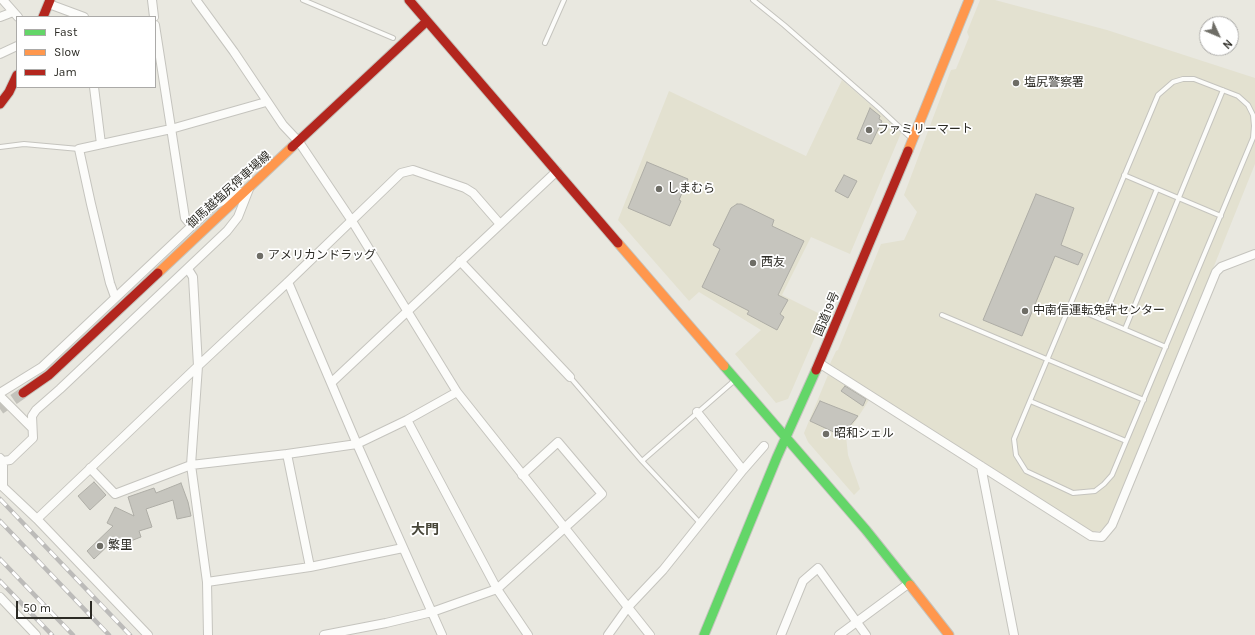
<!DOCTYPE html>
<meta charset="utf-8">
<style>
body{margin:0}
#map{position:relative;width:1255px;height:635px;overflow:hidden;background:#e9e8e0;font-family:Karla,sans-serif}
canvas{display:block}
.legend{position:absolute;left:16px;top:16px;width:140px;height:72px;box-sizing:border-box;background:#fff;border:1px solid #abaaa8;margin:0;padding:5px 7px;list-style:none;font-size:12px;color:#2c2b25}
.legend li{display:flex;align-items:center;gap:8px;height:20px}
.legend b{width:20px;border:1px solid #abaaa8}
.north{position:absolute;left:1199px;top:16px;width:40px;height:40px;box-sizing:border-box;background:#fff;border:1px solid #abaaa8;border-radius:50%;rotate:134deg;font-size:11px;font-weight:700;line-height:16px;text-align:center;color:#2c2b25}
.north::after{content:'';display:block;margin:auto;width:14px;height:18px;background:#6e6d66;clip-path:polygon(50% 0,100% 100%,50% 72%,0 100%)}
.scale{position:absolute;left:16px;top:601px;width:76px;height:18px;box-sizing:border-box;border:2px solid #2c2b25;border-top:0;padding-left:5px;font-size:12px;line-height:14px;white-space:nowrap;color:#2c2b25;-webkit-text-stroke:3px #fff;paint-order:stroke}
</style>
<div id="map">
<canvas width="1255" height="635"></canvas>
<ul class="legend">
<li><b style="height:5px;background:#63d668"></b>Fast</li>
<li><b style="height:5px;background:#ff974d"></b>Slow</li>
<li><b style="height:5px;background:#b3261e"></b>Jam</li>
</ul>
<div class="north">N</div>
<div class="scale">50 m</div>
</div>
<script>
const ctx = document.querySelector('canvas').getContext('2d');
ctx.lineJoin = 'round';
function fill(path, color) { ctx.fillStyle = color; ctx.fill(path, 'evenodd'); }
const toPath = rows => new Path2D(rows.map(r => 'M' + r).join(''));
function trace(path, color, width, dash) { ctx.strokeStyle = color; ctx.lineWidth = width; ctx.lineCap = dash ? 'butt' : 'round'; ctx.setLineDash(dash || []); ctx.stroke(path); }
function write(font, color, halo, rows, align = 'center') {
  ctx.font = font + ' Karla,"Noto Sans JP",sans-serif'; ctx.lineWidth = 3.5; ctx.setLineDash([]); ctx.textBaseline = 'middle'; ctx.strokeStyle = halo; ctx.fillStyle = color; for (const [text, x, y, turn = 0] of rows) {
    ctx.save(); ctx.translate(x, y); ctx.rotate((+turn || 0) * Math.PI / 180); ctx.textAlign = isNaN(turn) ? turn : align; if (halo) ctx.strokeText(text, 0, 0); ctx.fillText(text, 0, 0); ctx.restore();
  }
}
const built = toPath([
 [980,0,995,0,1107,30,1255,78,1255,164,1161,398,1108,524,1100,531,1091,532,829,366,836,351,838,350,881,244,904,240,917,212,904,195,951,70,956,69,969,37,967,32],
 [842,80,888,120,901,133,850,254,811,237,782,295,824,316,788,399,776,403,735,354,761,330,699,292,689,301,618,220,669,91,806,156],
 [828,375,835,378,869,400,846,436,848,455,860,489,854,495,808,442,804,433]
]);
const building = toPath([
 [870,108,880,116,879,119,882,121,871,144,857,139,870,108],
 [647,162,688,179,679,200,681,201,670,226,628,208,647,162],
 [844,175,857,181,848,198,835,191,844,175],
 [1036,194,1074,208,1061,245,1083,254,1078,265,1055,256,1022,336,983,320,1036,194],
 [737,204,741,204,774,220,772,226,804,241,778,295,788,300,780,314,784,317,777,330,747,314,749,311,702,287,720,249,713,245,731,208,737,204],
 [845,386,866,399,863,406,841,391,845,386],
 [820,401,858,416,844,433,839,431,838,434,810,421,820,401],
 [94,482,106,495,90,510,78,496,94,482],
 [181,483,188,502,191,516,177,519,173,500,146,509,152,527,139,531,141,537,128,542,128,543,119,547,116,538,94,559,87,551,113,526,107,523,115,507,134,516,128,497,154,488,156,493,181,483]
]);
const secondaryTunnel = toPath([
 [0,409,23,393]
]);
const lane = toPath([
 [303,0,393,38],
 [753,0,784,25,879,108,910,137],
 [545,43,564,0],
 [1183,79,1194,79,1238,96,1248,105,1253,115,1254,126,1253,138,1112,475,1104,484,1095,491,1073,493,1026,471,1016,455,1014,439,1158,95,1173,82,1183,79],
 [0,147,24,144,79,149],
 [1124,175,1221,216],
 [1070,306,1166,347],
 [942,315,1144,400],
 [1103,320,1157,189],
 [1125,329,1223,90],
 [570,377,642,461,700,523],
 [1030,401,1126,441],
 [642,461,735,380]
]);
const street = toPath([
 [3,0,18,17],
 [152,0,154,17],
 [196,0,234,52,283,125,299,142,352,221,457,392,650,635],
 [49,4,84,17],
 [0,17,13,12],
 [155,25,185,218,191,225],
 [0,54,17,46],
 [94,87,101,144],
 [460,261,570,377],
 [188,269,193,277,198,366,191,465,207,582,208,635],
 [288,282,357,444,442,635],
 [115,297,110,283,91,204,79,149,171,129,266,102],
 [819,363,1091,536,1102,537,1112,525,1216,272,1221,267,1255,254],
 [332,382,557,171],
 [0,393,42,367,213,206,240,192],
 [0,396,32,428],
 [697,412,743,470],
 [407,420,497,589,528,635],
 [287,454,310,567],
 [0,458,3,461,3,487,37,519,148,635],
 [3,461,10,460,33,438,32,416,36,410,60,389,227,231,238,217,249,189],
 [981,466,1014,635],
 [90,468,115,494,191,465,287,454,357,444,407,420,457,392],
 [37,519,198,366,288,282,401,173,413,170,465,188,473,193,500,224],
 [207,582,310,567,403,548],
 [0,597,36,635],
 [324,635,386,623,432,612,497,589,602,494,558,442,522,475],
 [608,635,628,607,663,570,743,470,764,446],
 [781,635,803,581,818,568,866,635],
 [839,635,908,584]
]);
const fast = toPath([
 [724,366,866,530,910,585],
 [704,635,777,457,816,370]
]);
const slow = toPath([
 [908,151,969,0],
 [618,243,724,366],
 [158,273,292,147],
 [910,585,949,635]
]);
const jam = toPath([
 [409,0,618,243],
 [43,17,50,0],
 [0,104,9,92,17,75],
 [292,147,427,21],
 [816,370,908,151],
 [23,393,49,375,158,273]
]);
const rail = toPath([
 [0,499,130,635],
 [0,521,109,635],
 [0,559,73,635],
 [0,581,52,635]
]);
const markers = [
 [1016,83,4,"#6e6d66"],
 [869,130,4,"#6e6d66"],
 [659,189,4,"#6e6d66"],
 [260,256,4,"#6e6d66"],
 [753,263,4,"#6e6d66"],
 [1025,311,4,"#6e6d66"],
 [826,434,4,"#6e6d66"],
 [100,546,4,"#6e6d66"]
];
const poiNames = [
 ["塩尻警察署",1024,83],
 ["ファミリーマート",877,130],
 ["しまむら",667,189],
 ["アメリカンドラッグ",268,256],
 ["西友",761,263],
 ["中南信運転免許センター",1033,311],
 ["昭和シェル",834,434],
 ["繁里",108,546]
];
const streetNames = [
 ["御馬越塩尻停車場線",229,190,-42],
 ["国道19号",827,314,-67]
];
const quarterNames = [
 ["大門",425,530]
];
fill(built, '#e3e1d0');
fill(building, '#c6c5be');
trace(building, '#aeada6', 1);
trace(secondaryTunnel, '#c3c2bb', 11, [11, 5.5]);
trace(lane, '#c5c4be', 6);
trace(street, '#c5c4be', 10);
trace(fast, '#c5c4be', 11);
trace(slow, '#c5c4be', 11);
trace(jam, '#c5c4be', 11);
trace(lane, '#fcfcfa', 4);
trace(street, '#fcfcfa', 8);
trace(fast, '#63d668', 9);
trace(slow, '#ff974d', 9);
trace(jam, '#b3261e', 9);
trace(rail, '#bcbbb9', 4.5);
trace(rail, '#fff', 3, [9]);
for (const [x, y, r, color] of markers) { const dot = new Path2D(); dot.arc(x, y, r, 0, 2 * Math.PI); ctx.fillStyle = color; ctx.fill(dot); trace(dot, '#fff', 1.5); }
write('12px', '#2c2b25', '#fff', poiNames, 'left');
write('12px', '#2c2b25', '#fff', streetNames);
write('bold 14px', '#474639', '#fff', quarterNames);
</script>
